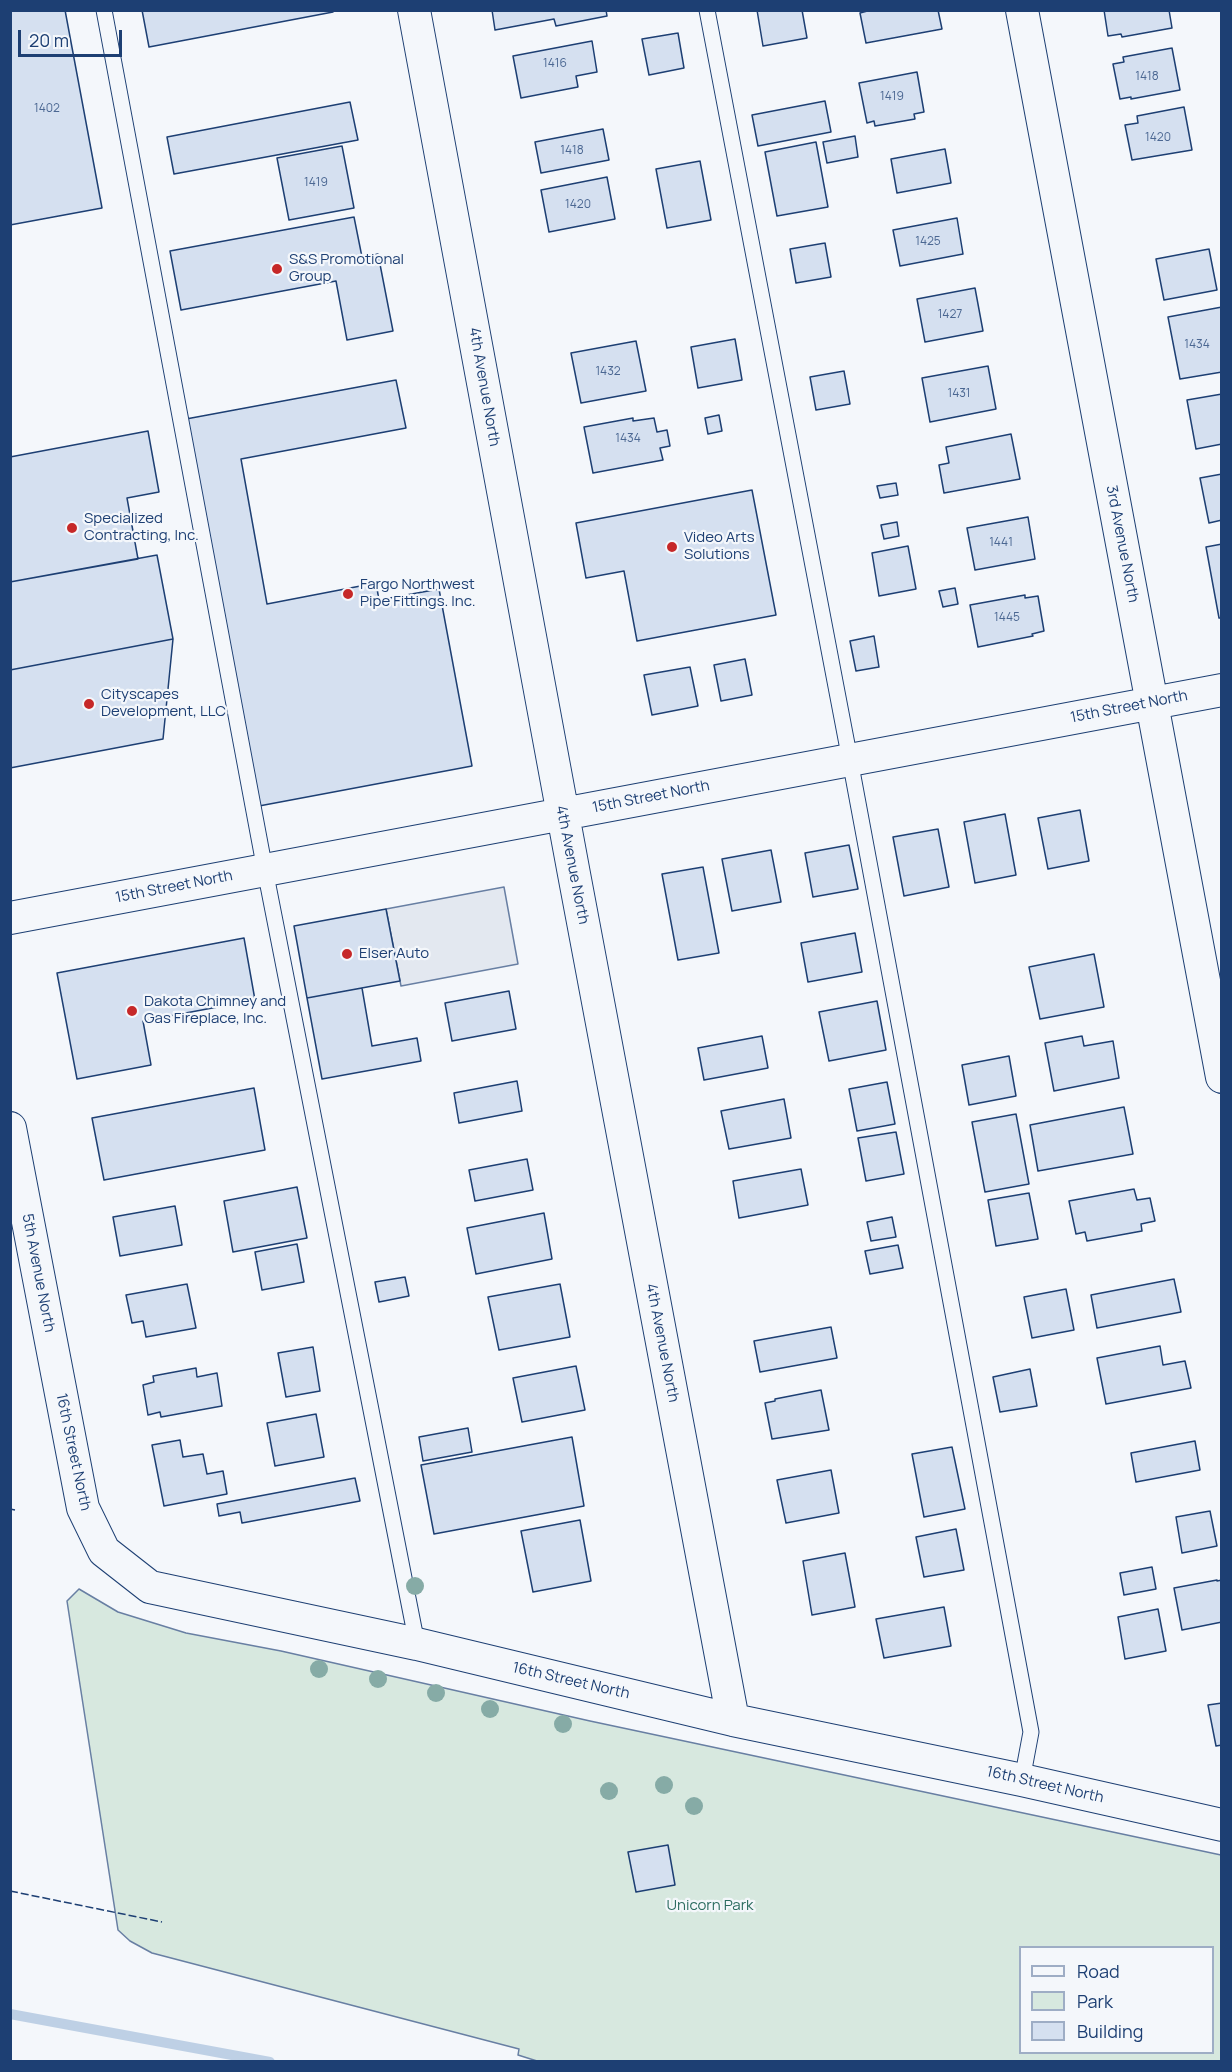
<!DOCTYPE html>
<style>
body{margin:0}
#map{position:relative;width:1232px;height:2072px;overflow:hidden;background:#f4f7fb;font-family:Manrope,sans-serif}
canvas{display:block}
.frame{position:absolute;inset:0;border:12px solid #1d3f73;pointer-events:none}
.legend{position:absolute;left:1019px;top:1946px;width:195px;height:108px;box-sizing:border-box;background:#f4f7fb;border:2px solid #9eadc5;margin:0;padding:8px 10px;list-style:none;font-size:18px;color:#1d3f73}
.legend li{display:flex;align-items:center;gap:12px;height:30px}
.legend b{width:30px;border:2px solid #9eadc5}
.scale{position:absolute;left:18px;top:30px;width:104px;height:27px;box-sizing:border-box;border:3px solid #1d3f73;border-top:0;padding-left:8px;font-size:18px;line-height:21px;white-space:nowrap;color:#1d3f73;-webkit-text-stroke:4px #f4f7fb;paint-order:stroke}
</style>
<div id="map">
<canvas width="1232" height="2072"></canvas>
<div class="frame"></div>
<ul class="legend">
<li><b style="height:8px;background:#f4f7fb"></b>Road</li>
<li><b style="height:16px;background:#d7e8df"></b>Park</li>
<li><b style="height:16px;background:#d5e0f0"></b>Building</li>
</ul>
<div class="scale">20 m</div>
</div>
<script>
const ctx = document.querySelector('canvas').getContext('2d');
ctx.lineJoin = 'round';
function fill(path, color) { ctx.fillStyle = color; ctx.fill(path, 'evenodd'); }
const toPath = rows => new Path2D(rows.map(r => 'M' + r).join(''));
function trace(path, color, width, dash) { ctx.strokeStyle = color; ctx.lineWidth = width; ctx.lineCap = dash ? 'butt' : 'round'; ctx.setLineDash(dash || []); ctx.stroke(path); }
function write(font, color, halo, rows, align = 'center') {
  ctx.font = font + ' Manrope,sans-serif'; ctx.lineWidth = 4.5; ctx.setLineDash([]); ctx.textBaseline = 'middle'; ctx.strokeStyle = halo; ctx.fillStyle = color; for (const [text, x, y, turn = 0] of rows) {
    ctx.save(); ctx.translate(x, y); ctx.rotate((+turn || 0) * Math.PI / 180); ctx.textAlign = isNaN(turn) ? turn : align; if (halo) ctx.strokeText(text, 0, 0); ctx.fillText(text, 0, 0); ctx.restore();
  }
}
const green = toPath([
 [79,1589,118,1612,186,1633,281,1651,590,1721,1221,1855,1221,2061,537,2061,518,2055,519,2049,152,1953,130,1941,118,1930,67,1601,79,1589],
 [1020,1948,1212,1948,1212,2052,1020,2052,1020,1948]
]);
const parking = toPath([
 [504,887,518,964,401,986,386,909,504,887]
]);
const stream = toPath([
 [10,2014,270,2062]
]);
const building = toPath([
 [10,10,65,10,102,208,10,225,10,10],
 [142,10,333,10,333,12,149,47,142,10],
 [492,10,606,10,607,16,556,26,554,19,495,30,492,10],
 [757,10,802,10,807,38,763,46,757,10],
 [871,10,938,10,942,29,866,43,860,13,871,10],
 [1104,10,1169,10,1172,28,1122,37,1121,34,1108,36,1104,10],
 [678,33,684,68,649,75,642,39,678,33],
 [592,41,597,72,576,76,578,87,521,98,513,56,592,41],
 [1172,48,1180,90,1131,99,1131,97,1120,99,1113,64,1124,62,1123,57,1172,48],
 [917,72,924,112,914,114,915,119,875,126,874,121,867,123,859,83,917,72],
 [825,101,831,132,758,146,752,115,825,101],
 [350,102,358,140,174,174,167,137,350,102],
 [1184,107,1192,150,1132,160,1125,125,1138,123,1137,116,1184,107],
 [603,129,609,160,541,173,535,142,603,129],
 [855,136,858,157,827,163,823,142,855,136],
 [816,142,828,207,777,216,765,152,816,142],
 [342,146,354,208,289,220,277,158,342,146],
 [945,149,951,183,897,193,891,159,945,149],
 [700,161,711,220,667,228,656,169,700,161],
 [607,177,615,219,549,232,541,190,607,177],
 [354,217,362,257,378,254,393,331,347,340,336,281,181,310,170,251,354,217],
 [957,218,963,254,900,266,893,230,957,218],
 [825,243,831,277,796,283,790,249,825,243],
 [1209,249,1217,290,1164,300,1156,259,1209,249],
 [975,288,983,331,925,342,917,299,975,288],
 [1222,307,1222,372,1180,379,1168,317,1222,307],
 [735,339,742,380,698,388,691,347,735,339],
 [636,341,646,391,581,403,571,353,636,341],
 [988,366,996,409,930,422,922,378,988,366],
 [844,371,850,404,816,410,810,377,844,371],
 [396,380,406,428,241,459,267,604,376,583,379,600,439,589,472,766,259,806,186,419,396,380],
 [1222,394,1222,444,1196,449,1187,400,1222,394],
 [719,415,722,431,708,434,705,418,719,415],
 [633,418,633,421,654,418,657,432,667,430,670,446,660,448,663,460,593,473,584,427,633,418],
 [148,431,159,492,127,498,138,559,10,582,10,457,148,431],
 [1011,434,1020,479,944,493,939,465,949,463,946,447,1011,434],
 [1222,474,1222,520,1209,523,1200,478,1222,474],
 [896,483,898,495,880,498,877,486,896,483],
 [752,490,776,615,637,641,624,571,586,578,576,523,752,490],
 [1028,517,1035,559,975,570,967,528,1028,517],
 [897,522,899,536,884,539,881,525,897,522],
 [1222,544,1222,618,1219,618,1206,547,1222,544],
 [908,546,916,589,879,596,872,553,908,546],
 [157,555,173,639,10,670,10,582,157,555],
 [955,588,958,604,943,607,939,591,955,588],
 [1025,595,1025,598,1038,596,1044,631,1032,634,1033,636,978,647,970,605,1025,595],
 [874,636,879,667,856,671,850,641,874,636],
 [173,639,163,739,10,768,10,670,173,639],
 [745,659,752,695,721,701,714,665,745,659],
 [690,667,698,706,652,715,644,675,690,667],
 [1080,810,1089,861,1048,869,1038,818,1080,810],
 [1005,814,1016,875,975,883,964,822,1005,814],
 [938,829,949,887,904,896,893,837,938,829],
 [849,845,858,889,813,897,805,853,849,845],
 [771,850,781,902,732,911,722,859,771,850],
 [703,867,719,953,678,960,662,874,703,867],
 [386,909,400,981,307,998,294,926,386,909],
 [855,933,862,972,808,982,801,943,855,933],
 [244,938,255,1000,143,1021,151,1065,77,1079,57,973,244,938],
 [1094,954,1104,1007,1040,1019,1029,967,1094,954],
 [362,988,372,1046,417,1038,421,1061,322,1079,307,998,362,988],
 [509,991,516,1029,452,1041,445,1003,509,991],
 [877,1001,886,1050,829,1061,819,1012,877,1001],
 [762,1036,768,1068,704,1080,698,1048,762,1036],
 [1082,1036,1084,1046,1113,1041,1119,1078,1054,1091,1045,1043,1082,1036],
 [1009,1056,1016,1096,969,1105,962,1065,1009,1056],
 [517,1081,522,1111,459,1123,454,1093,517,1081],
 [887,1082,895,1124,857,1131,849,1089,887,1082],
 [254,1088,265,1150,104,1180,92,1118,254,1088],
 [784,1099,791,1138,729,1149,721,1111,784,1099],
 [1124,1107,1133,1154,1038,1171,1030,1125,1124,1107],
 [1016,1114,1029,1184,985,1192,972,1122,1016,1114],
 [896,1132,904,1174,866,1181,858,1138,896,1132],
 [527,1159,533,1190,475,1201,469,1170,527,1159],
 [801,1169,808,1205,739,1218,733,1181,801,1169],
 [297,1187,307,1238,233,1252,224,1201,297,1187],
 [1134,1189,1137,1200,1150,1198,1155,1221,1141,1224,1142,1231,1087,1241,1085,1232,1076,1234,1069,1201,1134,1189],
 [1029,1193,1038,1239,996,1246,988,1200,1029,1193],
 [175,1206,182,1245,120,1256,113,1217,175,1206],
 [544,1213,552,1259,476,1274,467,1228,544,1213],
 [892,1217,896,1237,871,1241,867,1222,892,1217],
 [297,1244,304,1282,262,1290,255,1252,297,1244],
 [898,1245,903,1268,870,1274,865,1251,898,1245],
 [405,1277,409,1296,379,1302,375,1282,405,1277],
 [1174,1279,1181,1312,1097,1328,1091,1295,1174,1279],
 [187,1284,196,1328,146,1337,143,1321,132,1323,126,1295,187,1284],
 [560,1284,570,1337,499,1350,488,1297,560,1284],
 [1066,1289,1074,1330,1032,1338,1024,1297,1066,1289],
 [831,1327,837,1358,760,1372,754,1341,831,1327],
 [1160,1346,1163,1365,1185,1361,1191,1388,1106,1404,1097,1358,1160,1346],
 [313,1347,320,1391,286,1397,278,1353,313,1347],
 [576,1366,585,1410,522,1422,513,1378,576,1366],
 [196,1368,197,1377,217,1373,222,1406,161,1417,160,1412,148,1415,143,1385,154,1382,153,1376,196,1368],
 [1030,1369,1037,1406,1000,1412,993,1377,1030,1369],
 [821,1390,829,1430,772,1439,765,1403,775,1401,775,1399,821,1390],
 [316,1414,324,1457,275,1466,267,1423,316,1414],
 [468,1428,472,1452,423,1461,419,1437,468,1428],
 [572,1437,584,1506,434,1534,421,1465,572,1437],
 [180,1440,183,1457,203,1454,207,1474,223,1471,227,1494,164,1506,152,1445,180,1440],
 [1195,1441,1200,1470,1136,1482,1131,1453,1195,1441],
 [952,1447,965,1509,924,1517,912,1454,952,1447],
 [831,1470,839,1513,786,1523,777,1480,831,1470],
 [355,1478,360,1501,242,1523,240,1512,219,1516,217,1504,355,1478],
 [1210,1511,1217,1546,1182,1553,1176,1517,1210,1511],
 [580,1520,591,1581,533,1592,521,1531,580,1520],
 [956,1529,964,1570,924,1577,916,1537,956,1529],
 [845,1553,855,1607,812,1615,803,1561,845,1553],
 [1152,1567,1156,1589,1124,1595,1120,1573,1152,1567],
 [1217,1580,1217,1581,1222,1580,1222,1622,1182,1630,1174,1588,1217,1580],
 [944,1607,951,1646,884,1658,876,1619,944,1607],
 [1158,1609,1166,1651,1125,1659,1118,1617,1158,1609],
 [1222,1703,1222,1745,1216,1746,1208,1705,1222,1703],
 [668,1845,675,1885,636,1892,628,1852,668,1845]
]);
const lane = toPath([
 [104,10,265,870,417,1644],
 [707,10,850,760,1031,1732,1022,1780]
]);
const street = toPath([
 [414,10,574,874,733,1720],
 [1022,10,1222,1077],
 [10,918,1222,690],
 [10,1128,83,1508,104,1551,150,1587,417,1644,733,1720,1022,1780,1222,1825]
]);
const fence = toPath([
 [10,1509,15,1510],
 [10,1891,162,1922]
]);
const trees = [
 [415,1586],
 [319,1669],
 [378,1679],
 [436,1693],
 [490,1709],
 [563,1724],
 [664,1785],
 [609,1791],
 [694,1806]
];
const markers = [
 [277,269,6,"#c62828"],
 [72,528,6,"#c62828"],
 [672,547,6,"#c62828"],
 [348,594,6,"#c62828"],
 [89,704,6,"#c62828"],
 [347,954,6,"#c62828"],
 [132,1011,6,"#c62828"]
];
const numberNames = [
 ["1416",555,64],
 ["1418",1147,77],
 ["1419",892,97],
 ["1402",47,109],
 ["1420",1158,138],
 ["1418",572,151],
 ["1419",316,183],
 ["1420",578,205],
 ["1425",928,242],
 ["1427",950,315],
 ["1434",1197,345],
 ["1432",608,372],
 ["1431",959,394],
 ["1434",628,439],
 ["1441",1001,543],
 ["1445",1007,618]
];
const poiNames = [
 ["S&S Promotional",289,260],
 ["Group",289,277],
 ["Specialized",84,519],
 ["Contracting, Inc.",84,536],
 ["Video Arts",684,538],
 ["Solutions",684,555],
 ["Fargo Northwest",360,585],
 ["Pipe Fittings. Inc.",360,602],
 ["Cityscapes",101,695],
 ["Development, LLC",101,712],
 ["Elser Auto",359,954],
 ["Dakota Chimney and",144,1002],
 ["Gas Fireplace, Inc.",144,1019]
];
const streetNames = [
 ["4th Avenue North",484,387,80],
 ["3rd Avenue North",1122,544,79],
 ["15th Street North",1129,707,-11],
 ["15th Street North",651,797,-11],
 ["4th Avenue North",572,865,79],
 ["15th Street North",174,887,-11],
 ["5th Avenue North",38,1273,79],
 ["4th Avenue North",662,1343,79],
 ["16th Street North",73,1452,78],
 ["16th Street North",571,1681,13],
 ["16th Street North",1045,1785,13]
];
const parkNames = [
 ["Unicorn Park",710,1906]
];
fill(green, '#d7e8df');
trace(green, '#687fa3', 1.5);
fill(parking, '#e3e8f0');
trace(parking, '#687fa3', 1.5);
trace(stream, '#bed0e5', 10);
fill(building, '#d5e0f0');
trace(building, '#1d3f73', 1.5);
trace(lane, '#1d3f73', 17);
trace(street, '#1d3f73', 34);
trace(lane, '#f4f7fb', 15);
trace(street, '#f4f7fb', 32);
trace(fence, '#1d3f73', 1.5, [8, 3]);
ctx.fillStyle = '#86aba6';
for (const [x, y] of trees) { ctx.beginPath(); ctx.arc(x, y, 9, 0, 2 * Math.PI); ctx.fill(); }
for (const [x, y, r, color] of markers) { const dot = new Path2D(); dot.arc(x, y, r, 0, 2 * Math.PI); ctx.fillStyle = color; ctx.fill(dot); trace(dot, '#f4f7fb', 2); }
write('12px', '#4b6792', null, numberNames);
write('15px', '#1d3f73', '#f4f7fb', poiNames, 'left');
write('15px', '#1d3f73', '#f4f7fb', streetNames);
write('15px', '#2c6c60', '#f4f7fb', parkNames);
</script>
